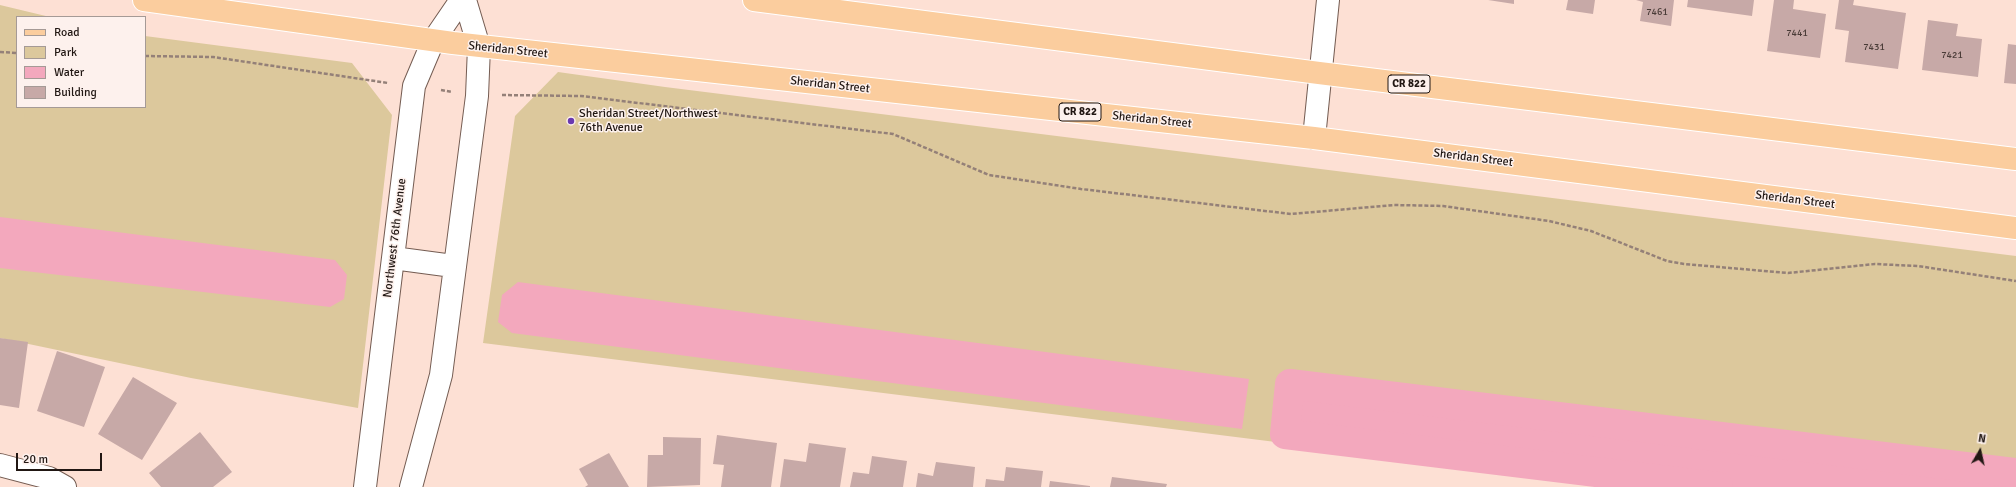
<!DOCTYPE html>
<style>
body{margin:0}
#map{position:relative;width:2016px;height:487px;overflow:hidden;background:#fde0d4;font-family:Signika,sans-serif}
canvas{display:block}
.legend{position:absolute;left:16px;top:16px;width:130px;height:92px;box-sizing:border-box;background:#fdf1ed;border:1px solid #a59a96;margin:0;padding:5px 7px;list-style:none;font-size:12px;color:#211713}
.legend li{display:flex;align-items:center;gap:8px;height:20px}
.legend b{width:20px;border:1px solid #a59a96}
.north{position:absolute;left:1960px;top:431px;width:40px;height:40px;-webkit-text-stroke:3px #fdf1ed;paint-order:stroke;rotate:9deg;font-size:11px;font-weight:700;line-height:16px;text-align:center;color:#211713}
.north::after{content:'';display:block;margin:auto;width:14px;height:18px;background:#211713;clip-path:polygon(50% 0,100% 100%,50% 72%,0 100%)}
.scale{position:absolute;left:16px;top:453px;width:86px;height:18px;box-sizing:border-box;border:2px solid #211713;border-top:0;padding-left:5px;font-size:12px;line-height:14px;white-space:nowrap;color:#211713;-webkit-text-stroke:3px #fdf1ed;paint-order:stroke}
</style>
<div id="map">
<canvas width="2016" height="487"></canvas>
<ul class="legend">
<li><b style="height:5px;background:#fbcd9e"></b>Road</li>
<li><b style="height:11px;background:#dcc89c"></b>Park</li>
<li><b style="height:11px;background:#f3a8bd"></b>Water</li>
<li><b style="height:11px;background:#c7a9a7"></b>Building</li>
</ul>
<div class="north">N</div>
<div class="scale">20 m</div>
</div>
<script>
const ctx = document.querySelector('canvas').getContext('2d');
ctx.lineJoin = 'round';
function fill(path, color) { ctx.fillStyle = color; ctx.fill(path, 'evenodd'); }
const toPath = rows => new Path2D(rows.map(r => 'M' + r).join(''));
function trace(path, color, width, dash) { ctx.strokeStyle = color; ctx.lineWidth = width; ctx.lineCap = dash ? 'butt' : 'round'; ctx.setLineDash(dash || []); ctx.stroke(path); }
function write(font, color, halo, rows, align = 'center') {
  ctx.font = font + ' Signika,sans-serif'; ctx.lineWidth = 3; ctx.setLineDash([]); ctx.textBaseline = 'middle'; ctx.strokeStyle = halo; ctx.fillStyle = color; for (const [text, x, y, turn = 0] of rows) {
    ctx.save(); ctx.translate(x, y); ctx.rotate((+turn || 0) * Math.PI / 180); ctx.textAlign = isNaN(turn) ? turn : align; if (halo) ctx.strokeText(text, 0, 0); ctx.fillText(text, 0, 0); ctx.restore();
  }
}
const green = toPath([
 [0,5,50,17,17,17,17,107,145,107,145,36,352,63,392,115,358,408,191,378,0,338],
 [558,72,665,87,2016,256,2016,487,1636,487,483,343,515,116]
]);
const water = toPath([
 [0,217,335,260,347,275,344,299,330,307,0,268],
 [518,282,1249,379,1242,429,512,333,498,322,502,295],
 [1290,384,2016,473,2016,487,1718,487,1285,434]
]);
const canal = toPath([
 [1718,487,1285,434,1290,384,2016,473]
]);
const building = toPath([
 [1488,0,1514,0,1514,4],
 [1568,0,1595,0,1593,14,1566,10],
 [1636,0,1674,0,1671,26,1640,21,1643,2],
 [1688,0,1754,0,1752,16,1687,7],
 [1774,0,1794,0,1793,9,1826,14,1820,58,1767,51],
 [1839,0,1854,0,1853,5,1906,13,1898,69,1845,62,1849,31,1835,29],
 [1928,20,1958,24,1956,36,1982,39,1978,77,1922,70],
 [2008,44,2016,45,2016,84,2004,83],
 [0,338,28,342,19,408,0,405],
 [57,351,105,367,84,427,37,411],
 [133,377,177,403,142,460,98,434],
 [200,432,232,472,213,487,161,487,149,473],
 [717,435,777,443,771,487,721,487,724,465,713,464],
 [663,437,701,438,700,485,647,487,648,455,663,455],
 [809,443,846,448,840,487,780,487,784,459,806,462],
 [609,453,629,487,585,487,588,485,579,469],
 [872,456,907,461,903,487,850,487,853,472,869,474],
 [936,462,975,467,973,487,916,487,918,473,933,476],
 [1006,467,1043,471,1041,487,985,487,986,479,1004,481],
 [1112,477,1167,484,1166,487,1110,487],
 [1050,481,1090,486,1090,487,1049,487]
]);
const path = toPath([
 [0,52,17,53],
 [145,56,213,57,388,83],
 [441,90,452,92],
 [502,95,581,96,893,134,989,175,1081,189,1291,214,1394,205,1443,206,1549,221,1591,231,1667,261,1684,264,1788,273,1875,264,1918,266,2016,281]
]);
const minor = toPath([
 [1314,138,1328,0],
 [393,258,453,266],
 [0,465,49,478,65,487],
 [365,487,414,86,433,41,461,0],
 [411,487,441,375,477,96,479,47,465,0]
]);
const major = toPath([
 [144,0,453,43,1314,138,2016,228],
 [754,0,1319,73,2016,159]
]);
const markers = [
 [571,121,4,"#6939b0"]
];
const numberNames = [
 ["7461",1657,12],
 ["7441",1797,33],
 ["7431",1874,47],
 ["7421",1952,55]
];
const shields = [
 [1409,84,42],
 [1080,112,42]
];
const shieldNames = [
 ["CR 822",1409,84],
 ["CR 822",1080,112]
];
const streetNames = [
 ["Sheridan Street",508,50,6],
 ["Sheridan Street",830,85,6],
 ["Sheridan Street",1152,120,6],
 ["Sheridan Street",1473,158,7],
 ["Sheridan Street",1795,200,7],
 ["Northwest 76th Avenue",395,238,-83]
];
const poiNames = [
 ["Sheridan Street/Northwest",579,114],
 ["76th Avenue",579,128]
];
fill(green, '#dcc89c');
fill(water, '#f3a8bd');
trace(canal, '#f3a8bd', 30);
fill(building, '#c7a9a7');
trace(minor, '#745c52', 24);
trace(major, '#fff', 24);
trace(path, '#948078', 2.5, [4, 2]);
trace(minor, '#fff', 22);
trace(major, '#fbcd9e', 22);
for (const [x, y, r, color] of markers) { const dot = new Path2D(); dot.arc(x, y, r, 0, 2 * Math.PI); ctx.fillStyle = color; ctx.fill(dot); trace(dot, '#fdf1ed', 1.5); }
write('10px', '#4a3c38', null, numberNames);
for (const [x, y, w] of shields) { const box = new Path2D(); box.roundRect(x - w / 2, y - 9, w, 18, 3); ctx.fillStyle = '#fdf1ed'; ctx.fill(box); trace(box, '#211713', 1); }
write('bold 11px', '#211713', null, shieldNames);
write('12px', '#211713', '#fdf1ed', streetNames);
write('12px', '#211713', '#fdf1ed', poiNames, 'left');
</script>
